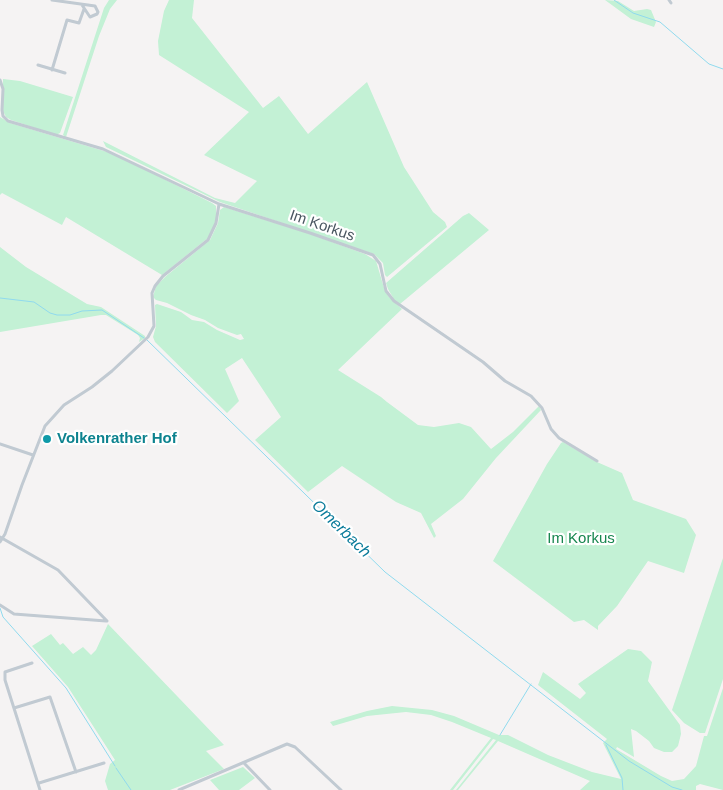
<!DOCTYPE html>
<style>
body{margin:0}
canvas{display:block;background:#f5f3f3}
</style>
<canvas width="723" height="790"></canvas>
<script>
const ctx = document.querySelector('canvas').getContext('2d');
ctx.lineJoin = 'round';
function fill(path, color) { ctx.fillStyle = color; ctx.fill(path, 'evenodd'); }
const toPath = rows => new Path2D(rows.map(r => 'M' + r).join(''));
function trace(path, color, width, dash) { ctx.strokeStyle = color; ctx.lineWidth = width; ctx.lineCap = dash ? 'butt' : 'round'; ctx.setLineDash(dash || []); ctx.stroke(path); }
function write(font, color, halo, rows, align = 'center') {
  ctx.font = font + ' Arial,sans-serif'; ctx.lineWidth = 4.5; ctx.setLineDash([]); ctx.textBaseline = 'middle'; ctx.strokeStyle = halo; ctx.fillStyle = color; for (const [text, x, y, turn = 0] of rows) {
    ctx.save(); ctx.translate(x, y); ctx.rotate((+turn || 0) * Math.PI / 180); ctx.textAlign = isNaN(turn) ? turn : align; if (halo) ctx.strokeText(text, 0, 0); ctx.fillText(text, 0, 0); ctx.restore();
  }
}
const green = toPath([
 [109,0,117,0,110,9,99,36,66,137,63,135,104,8],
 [169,0,194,0,192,18,263,108,279,96,308,134,367,82,404,167,433,212,445,222,447,227,387,277,385,275,383,263,374,254,220,202,106,147,103,141,215,198,235,203,257,181,204,155,249,112,159,55,158,41,164,11],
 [605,0,618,1,634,11,647,9,651,10,656,22,654,27,631,19],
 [3,79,20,81,73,97,60,133,56,135,11,120,6,117,2,109],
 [0,117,10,123,114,154,212,203,216,206,216,222,208,238,162,275,66,217,62,225,2,193,0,195],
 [224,207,310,234,365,254,376,261,385,291,389,297,402,309,338,370,381,397,387,402,418,425,434,427,459,423,471,427,491,449,513,432,539,406,541,410,496,458,463,499,431,524,436,536,434,538,421,513,396,502,342,466,308,492,255,440,281,417,242,358,225,369,239,401,227,413,155,342,153,337,156,326,155,305,157,304,181,312,192,320,204,322,217,330,240,340,244,339,241,334,237,335,218,328,205,320,191,315,167,303,156,300,153,297,156,286,165,277,210,240,218,223,220,210],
 [469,213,489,230,400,304,395,301,388,289,386,283,463,216],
 [0,247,26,267,87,304,101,307,145,336,145,338,139,342,140,338,138,335,106,315,101,315,0,332],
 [563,442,597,462,622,473,633,500,686,519,696,535,684,573,648,561,617,606,598,626,598,630,584,620,574,622,493,561,547,464,561,443],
 [723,558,723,679,705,733,700,733,684,723,672,710],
 [108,624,224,745,206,751,224,769,170,790,108,790,105,781,110,764,115,760,68,687,32,646,51,634,60,645,63,643,73,654,83,647,91,655,96,650],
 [628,649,641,651,652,662,648,681,680,725,681,734,678,746,672,752,664,752,654,748,649,741,636,731,631,729,634,757,617,747,616,749,661,776,672,781,684,779,696,766,704,736,707,736,723,688,723,790,700,784,696,786,696,790,580,790,590,781,498,741,458,790,456,790,496,740,493,739,453,790,450,790,491,738,452,722,431,715,406,712,367,716,333,726,330,722,367,711,392,706,432,710,454,716,499,735,508,735,548,755,592,772,621,779,603,743,607,739,538,685,543,672,580,699,586,693,578,684],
 [243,767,255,778,239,790,219,790,210,780]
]);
const stream = toPath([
 [614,0,633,13,660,22,709,64,723,69],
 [0,298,34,302,50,313,57,315,70,315,82,311,102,310,144,338],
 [147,340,385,572,629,761,672,787,682,790],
 [0,608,3,617,66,688,115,766],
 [500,735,531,684],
 [606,745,622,778,623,790],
 [116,768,131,790]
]);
const minor = toPath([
 [52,0,95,6,98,12,97,14,90,17,82,5],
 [669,0,671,3],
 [38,65,65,73],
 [52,70,67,20,79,23,84,9],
 [0,80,3,89,2,110,3,116,8,121,103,149,219,204,310,233,373,255,380,264,386,291,394,301,483,362,505,381,531,396,542,408,551,429,559,438,597,461],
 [0,444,33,455],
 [0,537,58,570,107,621],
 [0,542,5,534,22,485,45,426,64,405,92,387,112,371,148,337,154,326,152,293,155,286,163,276,208,240,216,223,219,204],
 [0,605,14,614,106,621],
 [32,663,5,672,5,680,40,790],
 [14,708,50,697,76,772],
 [244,763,270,790],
 [39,783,104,763],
 [179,790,287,744,295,747,341,790]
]);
const markers = [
 [47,439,5,"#0f9aa8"]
];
const streetNames = [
 ["Im Korkus",322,226,19]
];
const cultureNames = [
 ["Volkenrather Hof",57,439]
];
const parkNames = [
 ["Im Korkus",581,539]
];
const waterNames = [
 ["Omerbach",341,529,44]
];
fill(green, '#c3f1d5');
trace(stream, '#90daee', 1);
trace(minor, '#c1cad2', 3);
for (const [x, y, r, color] of markers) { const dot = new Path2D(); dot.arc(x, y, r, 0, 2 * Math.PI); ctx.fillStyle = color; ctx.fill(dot); trace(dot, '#fff', 2); }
write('15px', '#4a5661', '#fff', streetNames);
write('bold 15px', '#0d838f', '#fff', cultureNames, 'left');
write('15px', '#17864f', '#fff', parkNames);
write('italic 16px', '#0c7c9b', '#fff', waterNames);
</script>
